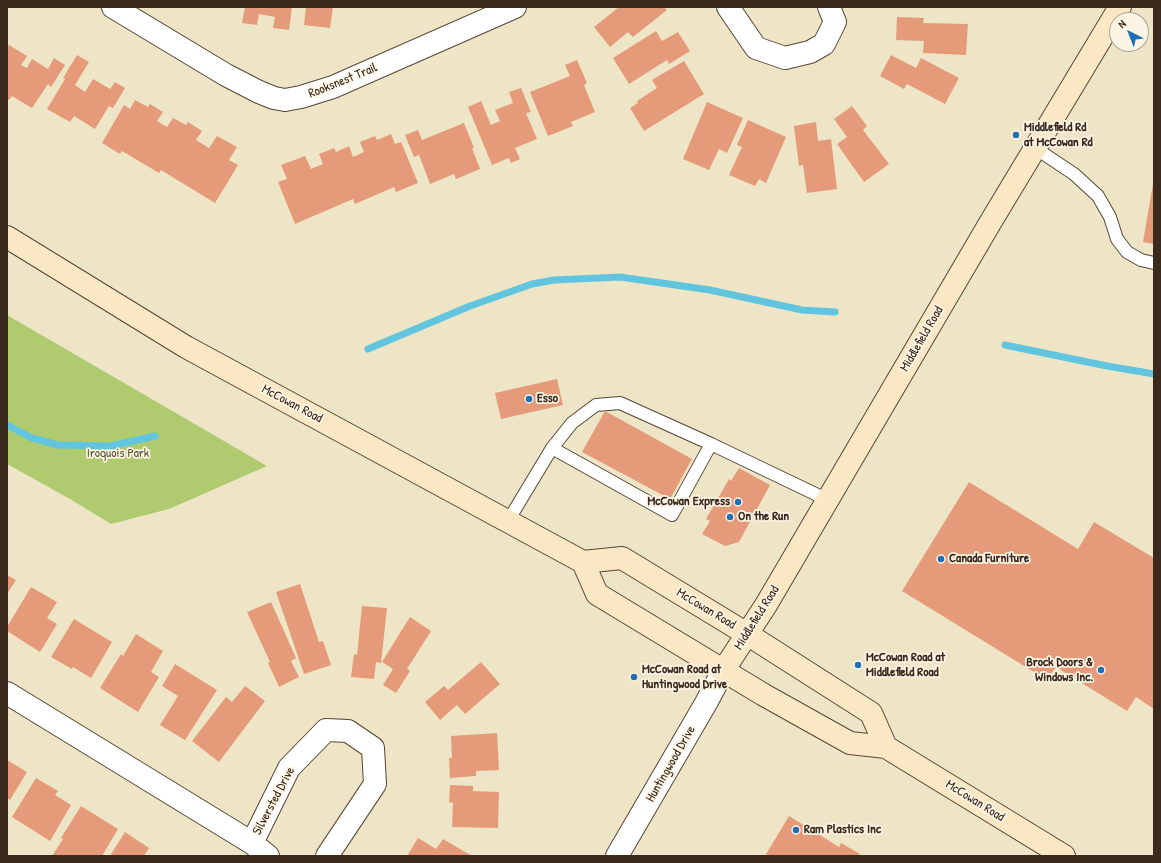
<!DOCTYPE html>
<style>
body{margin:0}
#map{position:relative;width:1161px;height:863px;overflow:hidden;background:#ede5c5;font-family:"Patrick Hand",sans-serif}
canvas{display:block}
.frame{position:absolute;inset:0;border:8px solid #3b2a1e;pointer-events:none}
.north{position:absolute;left:1109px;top:12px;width:40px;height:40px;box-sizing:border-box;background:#fcf5e5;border:1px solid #afa495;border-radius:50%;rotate:318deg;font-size:11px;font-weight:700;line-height:16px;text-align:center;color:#3b2a1e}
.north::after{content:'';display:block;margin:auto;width:14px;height:18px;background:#1f6fb2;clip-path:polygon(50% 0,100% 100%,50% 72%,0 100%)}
</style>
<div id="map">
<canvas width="1161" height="863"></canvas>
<div class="frame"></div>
<div class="north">N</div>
</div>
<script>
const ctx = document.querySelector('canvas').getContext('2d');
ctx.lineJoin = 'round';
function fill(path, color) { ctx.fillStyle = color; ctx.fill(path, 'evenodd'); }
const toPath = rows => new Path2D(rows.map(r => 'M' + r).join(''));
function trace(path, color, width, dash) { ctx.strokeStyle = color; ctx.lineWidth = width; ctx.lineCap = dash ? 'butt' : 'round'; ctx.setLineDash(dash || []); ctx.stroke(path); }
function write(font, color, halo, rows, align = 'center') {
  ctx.font = font + ' "Patrick Hand",sans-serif'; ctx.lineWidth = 3.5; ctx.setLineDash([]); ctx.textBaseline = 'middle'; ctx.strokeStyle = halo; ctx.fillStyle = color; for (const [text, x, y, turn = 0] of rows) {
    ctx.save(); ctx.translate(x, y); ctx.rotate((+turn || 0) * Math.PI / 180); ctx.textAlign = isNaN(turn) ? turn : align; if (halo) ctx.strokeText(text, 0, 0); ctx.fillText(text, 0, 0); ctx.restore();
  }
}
const green = toPath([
 [7,315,267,466,169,509,111,524,70,499,7,464]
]);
const stream = toPath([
 [1005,345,1107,366,1154,374],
 [368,349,470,306,532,284,554,280,620,277,710,290,802,310,835,312],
 [7,425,32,438,58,445,111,446,155,436]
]);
const building = toPath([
 [245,7,292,7,289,30,273,28,275,17,259,14,257,25,242,23],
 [306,7,333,7,330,28,304,25],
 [619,7,664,7,667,10,633,37,628,32,610,47,594,27],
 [897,17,924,18,923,23,968,24,966,55,923,53,924,41,896,40],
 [656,31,662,41,678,32,690,51,669,64,667,60,629,84,613,58],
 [9,45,27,56,21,65,27,68,32,59,48,69,54,58,65,65,51,87,48,84,32,108,12,96,9,100,7,99,7,49],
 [77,55,89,62,75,85,85,92,93,79,110,89,115,82,125,88,113,108,109,106,95,129,74,116,70,122,47,109,65,79,63,78],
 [891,55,916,68,921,58,959,78,945,104,907,84,904,89,880,76],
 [577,60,587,83,584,85,595,112,571,122,573,126,548,136,530,92,570,76,565,65],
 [684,61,704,94,644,131,630,108,638,103,637,101,657,88,652,80],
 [521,88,531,112,526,113,537,139,515,148,520,159,511,163,509,158,492,165,468,107,481,101,491,125,500,121,495,110,513,103,509,92],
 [135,100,148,107,150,104,163,112,157,121,167,127,173,118,186,125,188,122,202,131,196,140,209,148,217,136,237,147,229,160,238,165,215,203,161,170,159,173,122,151,120,154,102,143,124,105,130,109],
 [707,102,743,118,727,153,719,149,709,170,683,159],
 [852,106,867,126,863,130,889,164,864,182,837,144,847,137,834,119],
 [748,120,786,137,766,183,759,179,755,186,729,175,742,147,737,145],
 [816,122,818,141,831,139,837,189,807,193,803,165,799,166,794,126],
 [464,123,474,148,472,148,480,169,456,179,454,174,430,184,419,155,414,157,405,135,418,130,422,140],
 [391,134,395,144,401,142,418,183,396,192,394,187,355,204,353,199,295,224,278,182,287,179,281,165,305,156,311,169,323,164,319,154,334,148,336,152,349,146,353,157,364,152,360,142,375,136,377,140],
 [1153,184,1154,184,1154,244,1143,242],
 [557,379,563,405,501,419,495,393],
 [605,411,692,459,670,499,582,452],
 [739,468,770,485,739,542,725,546,702,534,710,521,706,519,729,479,731,481],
 [969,482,1078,549,1094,522,1154,558,1154,709,1136,697,1127,711,1056,667,1047,680,902,591],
 [7,575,16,580,7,594],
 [300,584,319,642,323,641,331,665,304,674,276,592],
 [31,587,57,602,47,618,57,624,40,652,7,631,7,627],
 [271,602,296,658,291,661,299,677,279,687,268,663,270,662,247,612],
 [362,606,387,608,381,663,376,662,374,679,351,677,354,654,357,655],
 [410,617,431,631,407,669,410,671,396,693,383,685,393,669,382,662],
 [74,619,112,642,91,678,73,667,72,669,51,657],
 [136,634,163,651,151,672,159,677,138,712,100,688,121,654,123,656],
 [481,662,500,684,465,714,457,705,440,720,425,702,444,686,448,690],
 [175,664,217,690,185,740,160,725,178,696,162,686],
 [245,686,265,701,219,762,192,741,226,697,232,702],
 [497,733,499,770,476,771,476,776,450,778,449,758,452,758,451,736],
 [7,760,27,772,10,800,7,798],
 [36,778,58,791,55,795,71,805,50,841,12,817],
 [450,785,473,786,473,791,499,792,498,828,452,827,453,803,449,802],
 [81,806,118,829,102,856,52,856,63,839,61,838],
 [789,816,839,847,841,843,860,854,859,856,765,856],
 [125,832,149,848,144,856,110,856],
 [418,838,436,849,443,839,472,856,407,856]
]);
const service = toPath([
 [1035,148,1074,174,1098,196,1110,217,1117,239,1127,252,1141,260,1154,263],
 [552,448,672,515,711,444],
 [508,521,552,448,572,423,596,405,620,403,711,444,828,500]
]);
const minor = toPath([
 [113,7,226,75,259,92,274,98,285,100,301,97,333,87,515,7],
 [728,7,756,48,785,58,810,52,824,44,835,22,829,7],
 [7,693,252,843,268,856],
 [252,843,289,768,326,730,348,731,373,748,375,784,327,856]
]);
const tertiary = toPath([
 [617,856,706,703,723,671]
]);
const secondary = toPath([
 [7,237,186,347,583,562,622,558,747,634,871,713,886,747],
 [583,562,597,594,764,695,850,743,886,747,1064,856],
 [723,671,766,605,990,223,1120,7]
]);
const markers = [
 [1016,135,4,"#1f6fb2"],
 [529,399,4,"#1f6fb2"],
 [738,502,4,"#1f6fb2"],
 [730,517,4,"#1f6fb2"],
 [941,559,4,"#1f6fb2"],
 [858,665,4,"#1f6fb2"],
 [1101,670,4,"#1f6fb2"],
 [634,677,4,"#1f6fb2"],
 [796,830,4,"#1f6fb2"]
];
const streetNames = [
 ["Rooksnest Trail",343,81,-22],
 ["Middlefield Road",922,339,-60],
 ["McCowan Road",292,404,28],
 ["McCowan Road",706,609,31],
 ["Middlefield Road",757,618,-58],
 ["Huntingwood Drive",671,764,-60],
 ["Silversted Drive",274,801,-62],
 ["McCowan Road",975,801,32]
];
const poiNames = [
 ["Middlefield Rd",1024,128],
 ["at McCowan Rd",1024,143],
 ["Esso",537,399],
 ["McCowan Express",730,502,"right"],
 ["On the Run",738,517],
 ["Canada Furniture",949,559],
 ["McCowan Road at",866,658],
 ["Middlefield Road",866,673],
 ["Brock Doors &",1093,663,"right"],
 ["Windows Inc.",1093,678,"right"],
 ["McCowan Road at",642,670],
 ["Huntingwood Drive",642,685],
 ["Ram Plastics Inc",804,830]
];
const parkNames = [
 ["Iroquois Park",118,454]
];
fill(green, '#b0ca70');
trace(stream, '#62c5e0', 7);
fill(building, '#e59b79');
trace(service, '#564637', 14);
trace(minor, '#564637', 24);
trace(tertiary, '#564637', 24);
trace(secondary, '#564637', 24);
trace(service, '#fff', 12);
trace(minor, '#fff', 22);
trace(tertiary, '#fff', 22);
trace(secondary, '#fae7c3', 22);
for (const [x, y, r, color] of markers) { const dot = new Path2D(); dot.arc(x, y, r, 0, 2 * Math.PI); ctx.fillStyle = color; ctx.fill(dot); trace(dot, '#fcf5e5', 1.5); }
write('13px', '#3b2a1e', '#fcf5e5', streetNames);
write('bold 13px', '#3b2a1e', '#fcf5e5', poiNames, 'left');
write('13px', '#585232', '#fcf5e5', parkNames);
</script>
